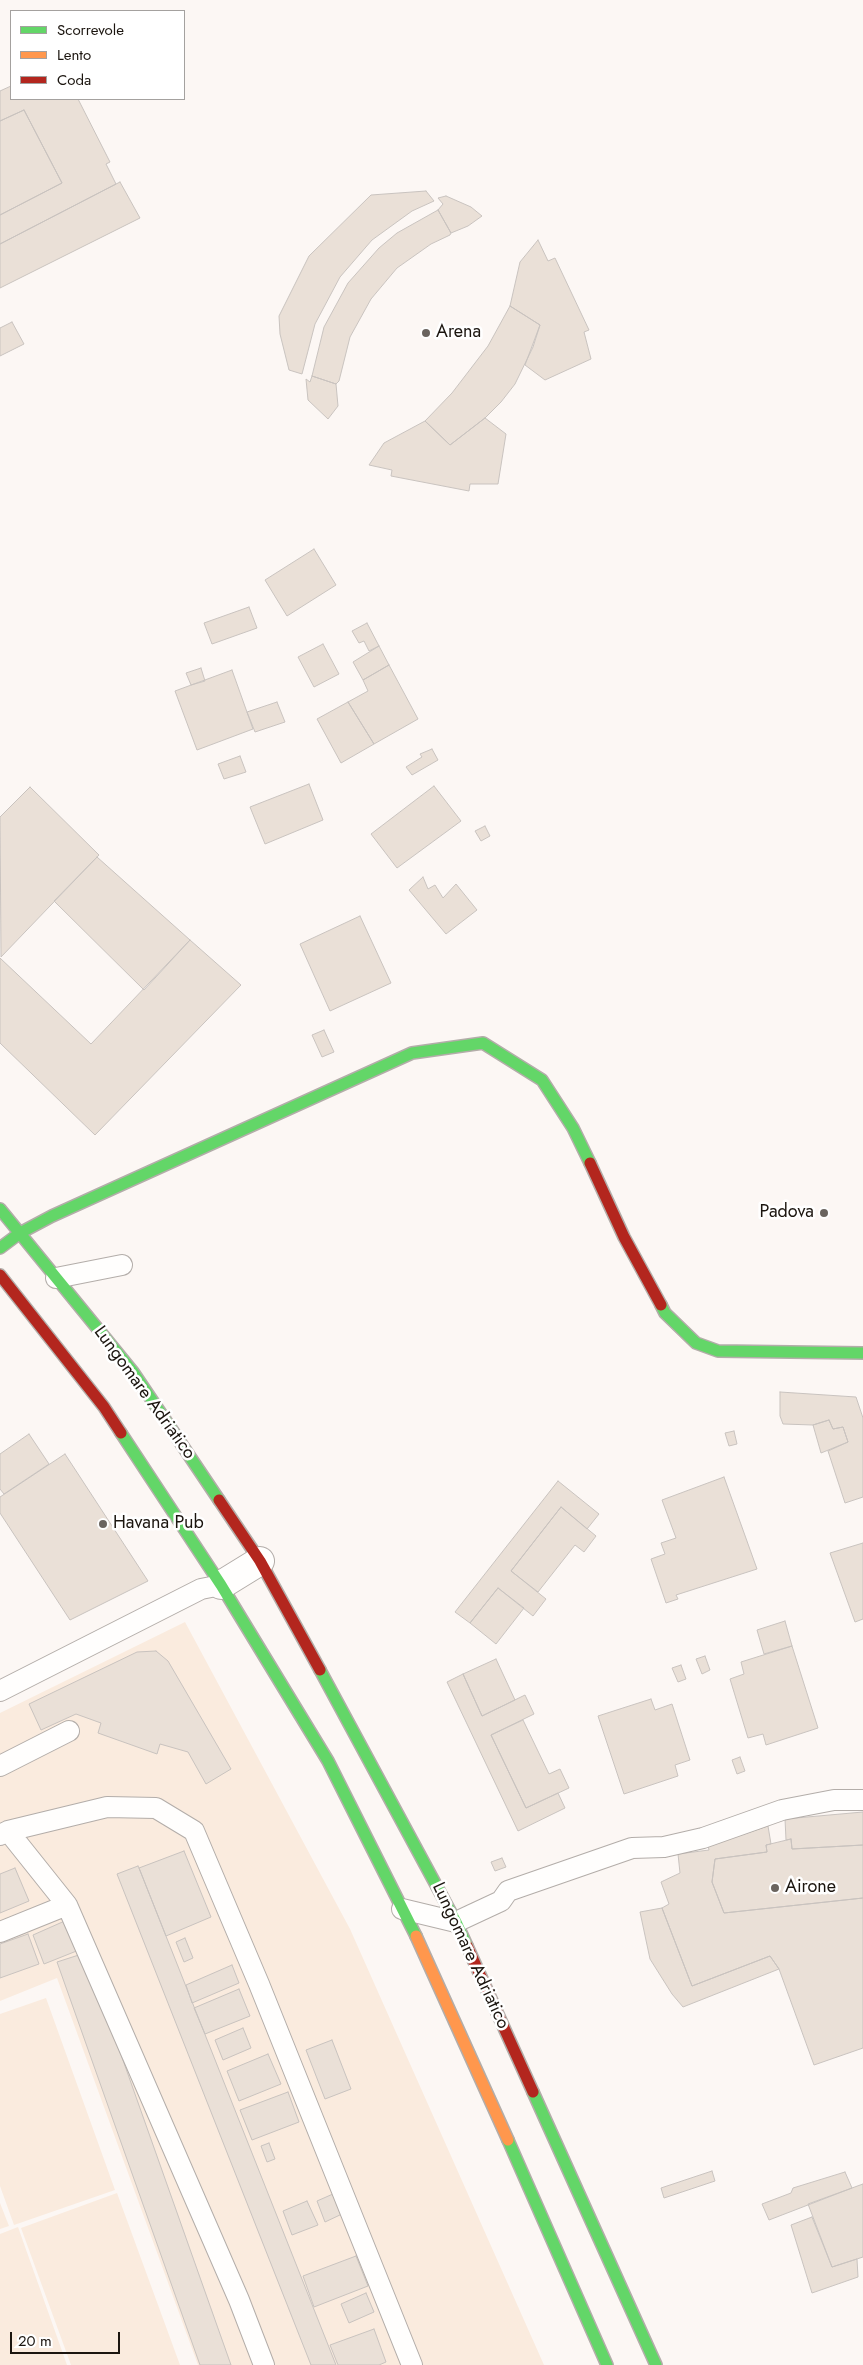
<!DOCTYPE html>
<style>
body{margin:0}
#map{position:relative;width:863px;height:2365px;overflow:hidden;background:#fcf7f4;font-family:Jost,sans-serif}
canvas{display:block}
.legend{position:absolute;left:10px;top:10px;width:175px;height:90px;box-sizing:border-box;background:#fff;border:1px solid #a4a19f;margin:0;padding:6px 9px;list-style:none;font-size:15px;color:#1b150f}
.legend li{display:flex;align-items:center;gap:10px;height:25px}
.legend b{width:25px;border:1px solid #a4a19f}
.scale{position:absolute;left:10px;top:2332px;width:110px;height:22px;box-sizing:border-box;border:2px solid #1b150f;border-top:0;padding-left:6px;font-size:15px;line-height:18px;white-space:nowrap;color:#1b150f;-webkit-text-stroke:4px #fff;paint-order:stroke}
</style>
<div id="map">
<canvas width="863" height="2365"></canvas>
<ul class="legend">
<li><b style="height:6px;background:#63d668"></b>Scorrevole</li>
<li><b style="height:6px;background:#ff974d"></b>Lento</li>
<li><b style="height:6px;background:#b3261e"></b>Coda</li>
</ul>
<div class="scale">20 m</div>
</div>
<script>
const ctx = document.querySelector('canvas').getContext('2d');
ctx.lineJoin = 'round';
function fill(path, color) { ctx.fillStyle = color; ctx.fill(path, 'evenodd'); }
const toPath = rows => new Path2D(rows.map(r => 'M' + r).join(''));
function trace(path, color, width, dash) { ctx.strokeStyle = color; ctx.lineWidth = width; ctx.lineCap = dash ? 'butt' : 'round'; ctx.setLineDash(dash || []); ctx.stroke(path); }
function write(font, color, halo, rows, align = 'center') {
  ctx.font = font + ' Jost,sans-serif'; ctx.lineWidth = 5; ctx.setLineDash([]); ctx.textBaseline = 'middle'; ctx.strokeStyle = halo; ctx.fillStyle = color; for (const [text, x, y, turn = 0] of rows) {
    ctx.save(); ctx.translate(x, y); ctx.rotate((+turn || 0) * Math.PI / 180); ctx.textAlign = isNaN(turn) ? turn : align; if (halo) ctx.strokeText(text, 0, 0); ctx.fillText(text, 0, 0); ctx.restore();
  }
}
const green = toPath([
 [185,1622,350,1929,544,2365,198,2365,57,1978,0,2001,0,1713],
 [46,1998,115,2190,14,2225,0,2186,0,2014],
 [117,2193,180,2365,71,2365,21,2228],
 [0,2203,9,2226,0,2229],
 [18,2227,67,2365,0,2365,0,2234]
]);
const building = toPath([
 [11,86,11,99,78,99,110,162,106,164,116,184,0,244,0,215,62,183,24,110,0,121,0,91,11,86],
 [24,110,62,183,0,215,0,121,24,110],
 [120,182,140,218,0,288,0,244,120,182],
 [426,191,434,201,412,211,372,240,340,277,315,324,302,374,289,370,280,334,279,316,309,256,371,195,426,191],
 [446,196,471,207,482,216,468,226,451,233,438,210,443,204,438,198,446,196],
 [438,210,451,233,450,235,431,244,397,268,371,299,350,337,339,381,336,384,312,376,324,327,348,283,379,248,397,233,438,210],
 [538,240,548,261,555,258,589,330,584,332,591,359,545,380,525,365,540,325,510,306,520,262,538,240],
 [510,306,540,325,533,347,515,384,501,402,485,418,450,445,425,421,452,393,488,346,510,306],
 [12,322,24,344,0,356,0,328,12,322],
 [312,376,336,384,338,406,328,419,308,400,306,379,310,382,312,376],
 [485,418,506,434,498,484,470,484,469,491,391,476,392,470,369,465,384,443,425,421,450,445,485,418],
 [314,549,336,585,287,616,265,580,314,549],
 [249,607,257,628,212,644,204,623,249,607],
 [367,623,379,646,369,651,364,641,359,643,352,631,367,623],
 [323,644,339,674,314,687,298,657,323,644],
 [379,646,389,665,363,680,353,662,379,646],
 [389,665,418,719,374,744,348,702,368,691,363,680,389,665],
 [201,668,205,681,191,685,186,673,201,668],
 [232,670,253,729,197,750,175,691,232,670],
 [277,702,285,722,255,732,247,712,277,702],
 [348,702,374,744,341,763,317,719,348,702],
 [432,749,438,760,412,775,406,767,422,757,420,754,432,749],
 [240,756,246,772,224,779,218,764,240,756],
 [309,784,323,820,265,844,250,807,309,784],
 [434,786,461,821,397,868,371,834,434,786],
 [30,787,99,855,1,957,0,817,30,787],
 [485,826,490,836,481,841,475,831,485,826],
 [97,857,190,940,144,990,54,901,97,857],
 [423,877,428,889,435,885,443,898,456,884,477,910,446,934,409,890,423,877],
 [360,916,391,983,330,1011,300,944,360,916],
 [190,940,241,985,95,1135,0,1043,0,958,91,1044,190,940],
 [324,1030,334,1052,322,1057,312,1035,324,1030],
 [780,1392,856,1397,863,1418,863,1497,845,1503,828,1451,848,1442,843,1427,833,1429,829,1420,813,1425,783,1424,780,1416,780,1392],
 [829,1420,833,1429,843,1427,848,1442,821,1453,813,1425,829,1420],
 [734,1431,737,1444,729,1446,725,1433,734,1431],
 [29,1434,49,1464,4,1494,0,1489,0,1454,29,1434],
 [65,1454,148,1581,70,1620,0,1513,0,1497,65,1454],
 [724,1477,757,1569,676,1595,678,1599,666,1603,651,1559,665,1554,661,1543,676,1538,662,1500,724,1477],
 [558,1481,599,1514,587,1529,561,1507,511,1571,546,1599,533,1616,498,1588,470,1623,455,1612,558,1481],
 [561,1507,596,1536,584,1552,575,1545,538,1592,511,1571,561,1507],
 [863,1543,863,1619,855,1622,830,1553,863,1543],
 [498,1588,524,1608,496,1644,470,1623,498,1588],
 [785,1621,792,1646,764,1654,757,1630,785,1621],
 [792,1646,818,1728,766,1745,763,1734,748,1738,730,1679,744,1674,741,1662,792,1646],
 [156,1651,168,1661,231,1769,206,1784,188,1752,160,1744,157,1754,98,1733,101,1723,76,1714,41,1730,29,1704,137,1652,156,1651],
 [705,1656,710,1670,702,1674,696,1659,705,1656],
 [496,1659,515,1700,482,1716,463,1674,496,1659],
 [681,1665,686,1679,678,1682,672,1668,681,1665],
 [463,1674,482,1716,525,1695,534,1714,491,1735,526,1808,558,1793,565,1808,518,1831,447,1682,463,1674],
 [651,1699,655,1710,672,1704,690,1760,675,1765,678,1776,624,1794,598,1716,651,1699],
 [523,1720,549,1774,560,1769,569,1788,526,1808,491,1735,523,1720],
 [740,1757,745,1771,737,1774,732,1760,740,1757],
 [863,1812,863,1845,792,1849,791,1839,786,1840,785,1819,863,1812],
 [768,1826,771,1844,766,1845,767,1852,715,1859,712,1882,724,1913,863,1898,863,2048,814,2065,779,1969,770,1956,692,1986,662,1908,669,1904,661,1882,680,1873,678,1854,709,1850,708,1846,768,1826],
 [791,1839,792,1849,863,1845,863,1898,724,1913,712,1882,715,1859,767,1852,766,1845,791,1839],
 [184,1851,211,1917,166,1936,139,1868,184,1851],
 [502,1858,506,1867,495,1871,491,1862,502,1858],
 [138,1866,139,1868,336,2365,311,2365,292,2317,117,1874,138,1866],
 [15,1868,29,1901,0,1913,0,1874,15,1868],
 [662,1908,692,1986,770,1956,779,1969,683,2007,672,1994,650,1959,640,1912,662,1908],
 [67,1920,79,1950,44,1964,33,1935,67,1920],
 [28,1934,39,1964,0,1978,0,1944,28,1934],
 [185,1938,193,1958,184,1962,176,1942,185,1938],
 [85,1953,231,2365,200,2365,57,1962,85,1953],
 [232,1965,239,1983,192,2003,186,1985,232,1965],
 [239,1989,250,2016,205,2034,194,2008,239,1989],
 [243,2028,251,2048,223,2060,215,2040,243,2028],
 [332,2040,351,2089,325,2099,306,2050,332,2040],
 [268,2054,281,2084,239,2101,227,2071,268,2054],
 [288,2092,299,2122,252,2140,240,2110,288,2092],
 [269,2143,275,2159,267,2162,261,2146,269,2143],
 [712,2171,715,2181,664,2198,661,2188,712,2171],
 [845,2172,852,2188,769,2220,762,2204,791,2193,793,2188,845,2172],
 [863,2184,863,2257,832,2267,808,2204,863,2184],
 [333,2194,342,2214,325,2222,317,2201,333,2194],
 [307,2201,318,2225,292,2235,283,2211,307,2201],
 [812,2217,832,2267,857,2259,858,2277,812,2293,791,2225,812,2217],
 [356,2256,368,2286,314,2307,303,2276,356,2256],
 [366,2293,374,2312,349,2323,341,2304,366,2293],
 [374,2329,386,2362,379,2365,338,2365,330,2345,374,2329]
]);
const lane = toPath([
 [56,1278,122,1265],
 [0,1691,201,1589,221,1585],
 [0,1766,69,1731],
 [8,1831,67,1905],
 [0,1835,8,1831,107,1807,156,1808,194,1831,259,1984,412,2365],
 [402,1909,456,1922,501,1901,508,1891,632,1848,664,1847,703,1838,782,1810,834,1800,863,1800],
 [0,1932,67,1905,239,2300,264,2365]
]);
const street = toPath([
 [221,1585,260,1561]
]);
const fast = toPath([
 [0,1209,133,1372,219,1500],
 [0,1248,20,1233,52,1216,412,1053,483,1043,542,1080,573,1128,590,1163],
 [661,1305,665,1313,696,1343,718,1351,863,1353],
 [121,1433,221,1585,328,1761,416,1936],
 [320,1670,456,1922,467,1946],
 [533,2092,656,2365],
 [508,2140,607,2365]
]);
const slow = toPath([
 [416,1936,508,2140]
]);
const jam = toPath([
 [590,1163,624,1237,661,1305],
 [0,1275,104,1407,121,1433],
 [219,1500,260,1561,320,1670],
 [467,1946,533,2092]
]);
const markers = [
 [426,333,5,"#6a645f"],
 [824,1213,5,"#6a645f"],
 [103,1524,5,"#6a645f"],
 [775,1888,5,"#6a645f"]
];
const poiNames = [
 ["Arena",436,333],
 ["Padova",814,1213,"right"],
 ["Havana Pub",113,1524],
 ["Airone",785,1888]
];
const streetNames = [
 ["Lungomare Adriatico",144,1393,54],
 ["Lungomare Adriatico",470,1956,65]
];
fill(green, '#faebde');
fill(building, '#eae0d7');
trace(building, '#c9c3bf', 1);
trace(lane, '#b3ada9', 22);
trace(street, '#b3ada9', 30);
trace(fast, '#b3ada9', 14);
trace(slow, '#b3ada9', 14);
trace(jam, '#b3ada9', 14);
trace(lane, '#fffefd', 20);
trace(street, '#fffefd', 28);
trace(fast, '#63d668', 11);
trace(slow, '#ff974d', 11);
trace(jam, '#b3261e', 11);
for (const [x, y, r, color] of markers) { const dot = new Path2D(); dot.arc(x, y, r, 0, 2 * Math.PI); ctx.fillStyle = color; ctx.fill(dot); trace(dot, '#fff', 2); }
write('18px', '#1b150f', '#fff', poiNames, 'left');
write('18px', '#1b150f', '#fff', streetNames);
</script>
